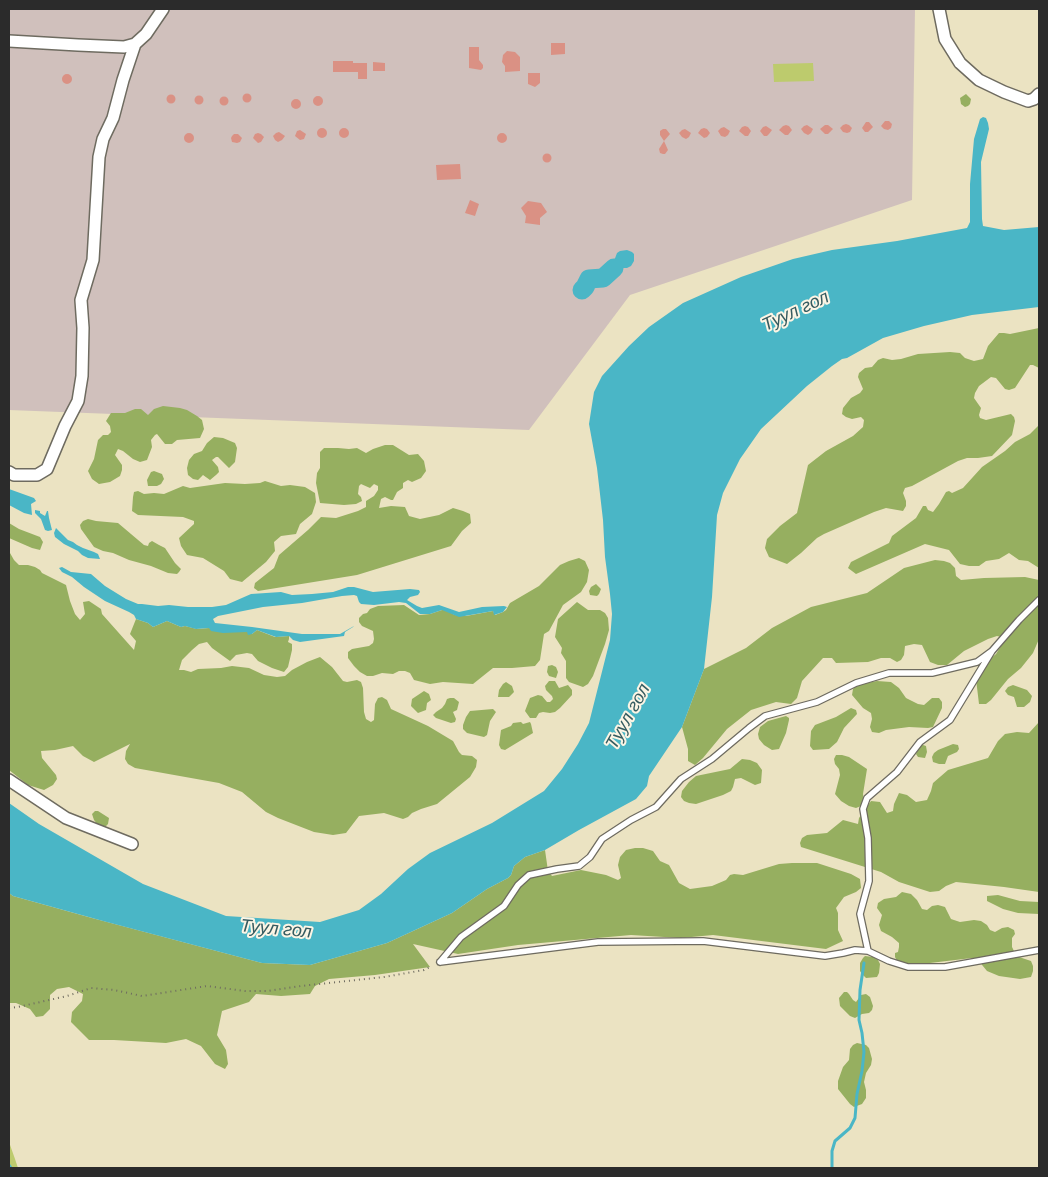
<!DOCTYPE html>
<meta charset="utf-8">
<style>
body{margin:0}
#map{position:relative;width:1048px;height:1177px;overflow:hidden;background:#ebe3c2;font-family:Sriracha,sans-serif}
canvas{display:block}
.frame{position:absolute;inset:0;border:10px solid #2b2b2b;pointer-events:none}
</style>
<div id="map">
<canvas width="1048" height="1177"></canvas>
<div class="frame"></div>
</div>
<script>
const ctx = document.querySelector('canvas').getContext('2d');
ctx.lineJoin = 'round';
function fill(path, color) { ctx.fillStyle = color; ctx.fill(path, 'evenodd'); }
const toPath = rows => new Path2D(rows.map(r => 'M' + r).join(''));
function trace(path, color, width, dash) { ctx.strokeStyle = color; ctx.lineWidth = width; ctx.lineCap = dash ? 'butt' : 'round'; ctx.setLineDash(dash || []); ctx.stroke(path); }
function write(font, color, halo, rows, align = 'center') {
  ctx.font = font + ' Sriracha,sans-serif'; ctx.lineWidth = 4; ctx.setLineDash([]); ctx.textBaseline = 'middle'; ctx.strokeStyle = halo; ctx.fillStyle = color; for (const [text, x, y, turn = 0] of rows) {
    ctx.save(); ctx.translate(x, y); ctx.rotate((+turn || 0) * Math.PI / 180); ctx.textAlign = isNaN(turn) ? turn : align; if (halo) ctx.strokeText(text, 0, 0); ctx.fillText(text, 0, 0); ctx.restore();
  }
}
const industrial = toPath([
 [9,9,915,9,912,200,630,295,529,430,9,410]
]);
const green = toPath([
 [813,63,814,81,774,82,773,64],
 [9,1142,15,1159,18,1168,9,1168]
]);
const forest = toPath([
 [966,94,971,99,970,104,968,106,965,107,961,104,960,98],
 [1039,328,1039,368,1033,365,1030,365,1015,388,1009,390,1005,389,996,378,991,377,979,386,975,393,974,398,981,408,979,415,980,418,986,420,1011,414,1014,417,1015,421,1012,435,992,456,978,458,967,458,958,461,912,486,905,488,903,493,906,501,906,506,903,511,886,508,874,512,824,534,817,538,801,553,787,564,769,557,765,548,767,539,780,526,797,513,808,465,826,451,853,436,863,427,864,420,861,417,852,419,846,417,842,414,843,408,851,398,860,393,863,389,858,377,859,373,865,368,872,367,878,360,883,358,892,360,901,359,918,354,950,352,960,353,965,358,974,361,983,359,988,346,999,333,1004,333,1010,334],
 [163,406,180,408,187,410,197,416,202,420,204,429,200,438,177,440,172,444,165,444,157,434,155,435,151,440,152,447,147,460,140,462,133,459,123,451,118,449,115,455,122,465,122,470,120,476,110,482,99,484,92,479,88,471,94,459,98,440,103,435,108,435,111,432,110,426,106,421,111,413,125,413,135,409,141,409,148,415,154,409],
 [1038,426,1039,426,1039,568,1028,561,1019,560,1009,553,999,559,986,561,979,566,969,566,960,564,949,550,925,544,856,574,848,568,851,562,889,543,892,536,916,518,923,506,926,506,928,510,933,512,939,504,946,492,949,491,952,493,963,488,982,467,1005,451,1015,442,1030,434],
 [214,437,223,438,235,443,237,448,235,462,229,468,218,457,216,457,212,460,218,467,219,472,216,475,210,480,203,475,198,480,193,479,188,475,187,468,189,460,194,454,202,451,207,443],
 [385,445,393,445,409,455,418,454,424,461,426,471,421,478,412,482,408,480,403,483,403,488,397,492,393,500,391,500,385,497,381,499,379,508,391,506,405,507,409,516,420,519,439,515,453,508,463,511,470,514,471,523,462,531,451,546,357,575,258,591,254,588,255,583,274,568,279,555,308,530,321,517,336,518,358,511,366,507,366,501,374,496,378,490,378,486,374,484,370,488,361,484,359,486,358,494,361,497,362,501,356,504,344,505,320,503,316,483,317,473,320,468,320,452,324,448,338,448,349,449,357,448,366,453,373,449],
 [154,471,162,474,164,479,161,484,157,486,148,486,147,480,151,472],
 [265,481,281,486,290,485,305,487,315,493,316,502,312,514,300,524,296,534,281,536,274,542,275,551,266,562,242,582,230,579,224,571,203,558,187,555,181,546,179,538,194,524,194,521,183,517,138,515,132,511,133,497,134,492,138,491,144,494,154,493,164,494,183,486,190,488,225,483,245,484,260,483],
 [88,519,96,521,118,523,144,545,148,546,149,543,152,541,159,545,165,548,175,563,181,569,179,572,177,574,168,573,151,566,129,560,113,553,103,551,94,547,81,529,80,525,83,521],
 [9,523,19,529,40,537,43,542,40,550,32,548,9,538],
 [9,553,10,553,14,560,19,565,28,565,35,567,40,570,42,573,66,585,70,601,75,614,80,620,85,614,83,602,89,601,101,609,102,614,134,650,136,641,130,634,136,619,148,623,153,627,167,621,181,627,185,626,197,629,209,628,238,632,248,631,248,634,252,634,257,630,275,637,289,636,289,639,288,642,292,644,292,650,288,667,284,672,272,668,258,661,252,654,247,653,236,655,230,661,212,648,207,642,199,644,192,650,182,660,179,670,184,670,191,672,198,669,221,668,232,666,249,668,264,675,277,677,285,676,292,670,307,662,320,657,332,667,343,681,347,682,357,680,361,682,363,688,364,712,366,719,371,722,374,720,375,704,378,698,382,697,387,700,391,709,428,726,453,741,459,752,462,755,472,756,477,760,476,767,470,777,437,804,421,809,412,813,408,817,403,819,384,813,359,816,346,833,333,835,314,832,278,818,266,812,242,792,219,783,135,768,128,764,125,759,126,751,130,744,94,762,83,756,73,746,55,750,41,751,42,758,56,775,57,779,53,785,44,790,28,785,9,770],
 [579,558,585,561,589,570,587,582,581,592,563,605,549,631,544,634,540,660,535,666,512,668,493,668,473,684,443,682,430,684,414,680,410,673,405,671,399,671,393,674,382,673,373,676,367,676,360,672,354,666,348,658,348,652,352,649,369,646,373,643,374,639,373,631,362,626,359,622,359,618,363,614,367,613,370,609,378,606,404,605,419,615,430,614,442,610,445,610,455,615,466,616,493,611,495,615,503,612,506,610,510,603,539,586,560,565,569,561],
 [935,560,944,561,950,563,955,568,956,576,961,580,984,578,1025,577,1039,580,1039,639,1033,653,1021,668,1008,679,991,700,986,704,979,704,976,679,980,667,996,654,1004,641,1001,637,997,636,988,639,964,651,947,665,938,665,930,662,922,645,914,644,905,646,904,655,901,660,897,662,890,658,881,658,868,662,836,663,832,658,823,658,802,681,797,698,791,704,776,702,751,710,727,729,703,758,695,765,688,761,688,749,682,727,704,669,746,648,772,628,811,607,867,593,904,568],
 [596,584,601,589,599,594,597,596,590,595,589,591,591,587],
 [577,602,588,610,600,610,605,613,608,618,609,630,605,644,593,676,588,684,583,687,569,682,566,678,566,661,561,653,562,648,555,637,558,619],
 [552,665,556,667,558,672,556,678,549,676,547,672,548,666],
 [549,681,555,681,559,688,568,685,572,690,572,695,560,708,555,712,550,713,543,712,539,713,536,718,530,718,525,711,530,698,538,695,542,696,547,702,550,702,553,699,552,696,546,690,545,686],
 [877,681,891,682,899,688,906,698,918,704,924,705,932,698,939,698,942,702,942,708,933,727,928,728,909,727,886,730,879,733,872,732,870,727,872,719,871,713,863,708,852,695,853,689,857,685],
 [506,682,512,686,514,692,509,697,498,697,499,690,503,684],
 [1013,685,1027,690,1032,696,1030,702,1024,707,1017,707,1014,697,1008,695,1005,691,1008,687],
 [424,691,429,694,431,700,427,703,426,710,418,713,411,706,412,699],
 [450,698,454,698,459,702,457,710,453,712,456,719,455,722,451,723,436,718,433,715,436,712,442,708,445,704,447,699],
 [851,708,856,710,857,714,844,728,837,742,829,749,813,750,810,746,811,731,815,725,836,717],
 [493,709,496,712,490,721,487,735,484,737,467,733,463,729,463,725,466,717,470,711],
 [786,716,789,718,789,720,786,733,779,749,772,750,764,745,759,739,758,734,760,727,768,721],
 [521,722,523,724,530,722,531,724,533,733,505,750,501,749,499,745,501,730,511,726,513,723],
 [1039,722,1039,892,1004,887,956,882,946,886,939,891,930,892,899,882,881,872,801,847,800,843,802,838,807,835,827,833,843,820,858,824,859,818,871,801,880,802,887,813,893,811,894,804,899,793,907,795,916,802,927,800,931,791,933,783,948,770,988,758,998,741,1005,734,1017,732,1029,733],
 [920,744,926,746,927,752,925,758,918,757,916,754],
 [953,744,958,745,959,749,957,752,948,756,945,764,939,764,933,762,932,757,934,753,938,750],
 [836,755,842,755,849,757,867,769,863,794,864,801,861,806,856,808,849,806,841,801,835,794,840,775,839,769,835,764,834,759],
 [742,759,750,760,757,763,762,770,761,783,755,785,741,778,735,779,733,787,731,791,723,795,696,804,689,803,684,801,681,797,682,791,689,782,696,776,730,769],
 [95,811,98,811,109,818,108,824,105,827,98,825,94,820,92,814],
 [635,848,643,848,653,851,660,861,669,865,679,883,690,889,712,886,726,880,730,875,734,874,743,875,779,864,792,863,817,863,851,874,860,879,861,888,856,892,844,897,836,908,838,913,838,930,843,941,826,949,713,935,681,938,631,935,518,945,458,954,413,944,430,967,375,975,329,979,315,986,310,994,281,996,256,994,249,1002,222,1011,217,1035,226,1050,228,1064,225,1069,215,1064,201,1046,186,1039,166,1043,114,1040,89,1040,71,1022,72,1012,82,1001,83,994,69,987,57,989,50,995,50,1009,43,1016,36,1017,30,1009,16,1003,9,1003,9,893,13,896,92,918,262,963,310,965,387,943,452,913,487,889,508,878,511,875,514,866,525,857,545,850,548,871,552,876,581,870,606,875,618,880,621,878,618,865,620,857,626,850],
 [902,892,911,894,917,900,922,909,927,910,932,906,938,905,945,907,951,919,960,922,974,920,981,921,987,925,990,930,995,932,1002,928,1008,927,1014,930,1015,934,1012,938,1012,947,1015,953,1019,957,1031,961,1033,966,1033,971,1031,977,1020,979,999,976,987,971,978,960,972,958,913,965,897,961,895,957,895,953,898,952,899,947,899,943,892,937,881,931,879,925,882,915,877,908,878,903,884,899,896,897],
 [998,895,1020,901,1039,902,1039,914,1018,913,1003,909,987,901,987,896],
 [865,956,873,957,878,960,880,964,879,973,877,977,866,978,862,974,860,971,860,963,863,958],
 [844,992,847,992,849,994,853,1000,856,1002,861,995,866,994,870,997,873,1006,872,1010,869,1013,862,1014,855,1018,850,1016,840,1006,839,998],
 [857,1043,866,1045,869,1048,872,1059,871,1065,866,1073,864,1082,866,1090,866,1098,862,1104,854,1107,850,1104,838,1089,838,1081,843,1067,849,1060,850,1049,853,1045]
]);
const water = toPath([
 [983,117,986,118,988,123,989,129,981,162,982,219,983,226,1004,230,1039,227,1039,307,972,315,924,326,883,338,847,358,842,359,832,366,807,386,761,429,740,459,723,493,717,515,712,597,704,669,682,727,649,776,647,786,636,799,579,830,545,850,525,857,514,866,511,875,508,878,487,889,452,913,387,943,310,965,262,963,103,921,13,896,9,893,9,803,39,824,143,884,226,916,320,922,359,910,381,894,408,869,430,853,492,823,544,791,562,769,578,744,589,723,610,640,612,614,610,594,605,557,603,520,597,468,589,424,594,392,602,376,629,346,649,327,683,303,741,277,793,259,832,250,897,241,967,228,970,222,970,184,974,139,980,119],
 [627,250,632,252,634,254,634,261,631,266,627,268,614,268,614,261,617,253,620,251],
 [9,489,34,498,36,501,31,504,32,515,24,513,9,505],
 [35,510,40,511,40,513,45,516,47,511,48,511,49,518,52,530,48,531,45,530,41,519,35,513],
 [56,528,68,540,73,542,77,545,83,548,94,552,98,554,100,559,88,558,82,555,78,551,64,544,55,537,54,533],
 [62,567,71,572,91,574,105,586,126,599,138,604,142,604,158,606,169,605,188,607,212,607,226,605,251,594,281,592,292,595,312,594,333,592,348,587,354,587,373,592,410,589,419,590,420,592,418,595,410,597,407,600,417,606,422,608,439,605,459,612,482,607,504,606,507,607,503,612,494,615,493,611,459,617,442,610,430,614,420,614,406,603,399,602,374,605,361,604,359,602,357,596,354,595,342,596,302,603,263,607,218,616,213,619,215,623,252,627,302,634,340,634,354,626,353,627,345,632,344,636,300,642,293,640,289,636,276,637,257,630,252,634,248,635,247,632,223,633,211,631,209,628,196,629,185,626,181,627,167,621,153,627,148,623,136,619,134,615,129,612,105,601,84,587,72,577,62,572,59,568]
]);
const stream = toPath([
 [9,1165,11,1168],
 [832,1168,832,1151,835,1141,850,1128,855,1118,857,1094,862,1071,864,1052,862,1033,859,1020,860,990,864,963]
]);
const river = toPath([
 [582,290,585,287,589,279,603,278,614,268]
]);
const building = toPath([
 [551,43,565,43,565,54,551,55],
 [469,47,479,47,479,60,483,65,483,68,481,70,469,68],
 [507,51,515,52,520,57,520,71,505,72,505,66,502,62,503,55],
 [333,61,353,61,353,63,367,63,367,79,358,79,358,72,333,72],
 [373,62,385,63,385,71,373,71],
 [528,73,540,73,540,83,535,87,528,84],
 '62 79a5 5 0 1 1 10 0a5 5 0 1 1-10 0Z',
 '242.5 98a4.5 4.5 0 1 1 9 0a4.5 4.5 0 1 1-9 0Z',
 '166.5 99a4.5 4.5 0 1 1 9 0a4.5 4.5 0 1 1-9 0Z',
 '194.5 100a4.5 4.5 0 1 1 9 0a4.5 4.5 0 1 1-9 0Z',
 '313 101a5 5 0 1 1 10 0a5 5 0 1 1-10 0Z',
 '219.5 101a4.5 4.5 0 1 1 9 0a4.5 4.5 0 1 1-9 0Z',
 '291 104a5 5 0 1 1 10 0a5 5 0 1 1-10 0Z',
 [885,121,889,121,892,124,891,128,888,130,884,129,881,126],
 [866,122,869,122,873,127,868,132,865,132,862,128],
 [846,124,849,125,852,128,850,132,847,133,843,132,840,128,843,125],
 [786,125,789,126,792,130,788,135,785,135,779,130,783,126],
 [807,125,813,129,811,133,808,135,804,133,801,129,804,126],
 [825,125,828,125,833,129,828,134,825,134,820,129],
 [745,126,748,127,751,131,748,136,745,136,739,131,742,127],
 [766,126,772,130,769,134,767,136,764,136,760,131,763,127],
 [724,127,730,131,728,135,725,137,721,136,718,131,721,128],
 [704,128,707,129,710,133,707,137,704,138,698,133,701,129],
 '317 133a5 5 0 1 1 10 0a5 5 0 1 1-10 0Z',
 '339 133a5 5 0 1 1 10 0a5 5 0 1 1-10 0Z',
 [663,129,666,129,670,134,664,141,660,135,660,131],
 [685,129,691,133,689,137,686,139,682,137,679,133,682,130],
 [300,130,306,134,304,139,300,140,295,136,297,131],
 [279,132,285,136,282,140,278,142,275,140,273,136,276,133],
 [258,133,261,134,264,137,261,142,258,143,253,138,255,134],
 '184 138a5 5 0 1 1 10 0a5 5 0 1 1-10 0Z',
 '497 138a5 5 0 1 1 10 0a5 5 0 1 1-10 0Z',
 [234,134,238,134,242,138,240,142,237,143,232,142,231,138,232,136],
 [664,141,668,150,665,154,663,154,660,153,659,149],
 '542.5 158a4.5 4.5 0 1 1 9 0a4.5 4.5 0 1 1-9 0Z',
 [460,164,461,179,437,180,436,165],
 [470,200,479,204,475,216,465,213],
 [528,201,541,203,547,212,540,218,540,225,525,223,526,216,521,208]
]);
const path = toPath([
 [9,1008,18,1007,67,996,91,988,114,990,142,996,207,986,245,991,268,991,301,986,384,977,424,970,432,966]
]);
const lane = toPath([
 [868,951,860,914,869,881,868,838,863,809,867,798,897,772,920,742,950,720,992,651,1019,620,1039,600],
 [440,962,461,937,504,906,518,885,529,875,557,869,579,866,590,857,602,839,631,820,656,807,681,779,712,759,749,728,765,716,817,702,856,683,889,673,932,673,977,662,992,651],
 [440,962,598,942,703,941,825,956,843,953,855,950,868,951,889,961,908,967,945,967,1039,950]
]);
const street = toPath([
 [939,9,945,39,960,63,979,80,1004,92,1028,101,1034,99,1039,94],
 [9,41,78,45,124,47,135,44,146,34,163,9],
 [9,472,14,475,37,475,47,469,65,426,78,401,82,376,83,328,81,300,93,260,99,157,103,139,113,118,123,80,135,44],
 [9,780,66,818,132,844]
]);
const waterNames = [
 ["Туул гол",796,312,-25],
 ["Туул гол",629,717,-61],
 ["Туул гол",276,930,5]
];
fill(industrial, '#d0c0bc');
fill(green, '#bdcb6d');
fill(forest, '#96af60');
fill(water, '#4ab6c6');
trace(stream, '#4ab6c6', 3);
trace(river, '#4ab6c6', 19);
fill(building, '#da9184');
trace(lane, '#6e6b60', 8);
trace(street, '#6e6b60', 14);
trace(path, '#6e6b60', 2, [1, 4]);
trace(lane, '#fff', 5.5);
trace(street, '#fff', 11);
write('italic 18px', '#365c61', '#fcf5e5', waterNames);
</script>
